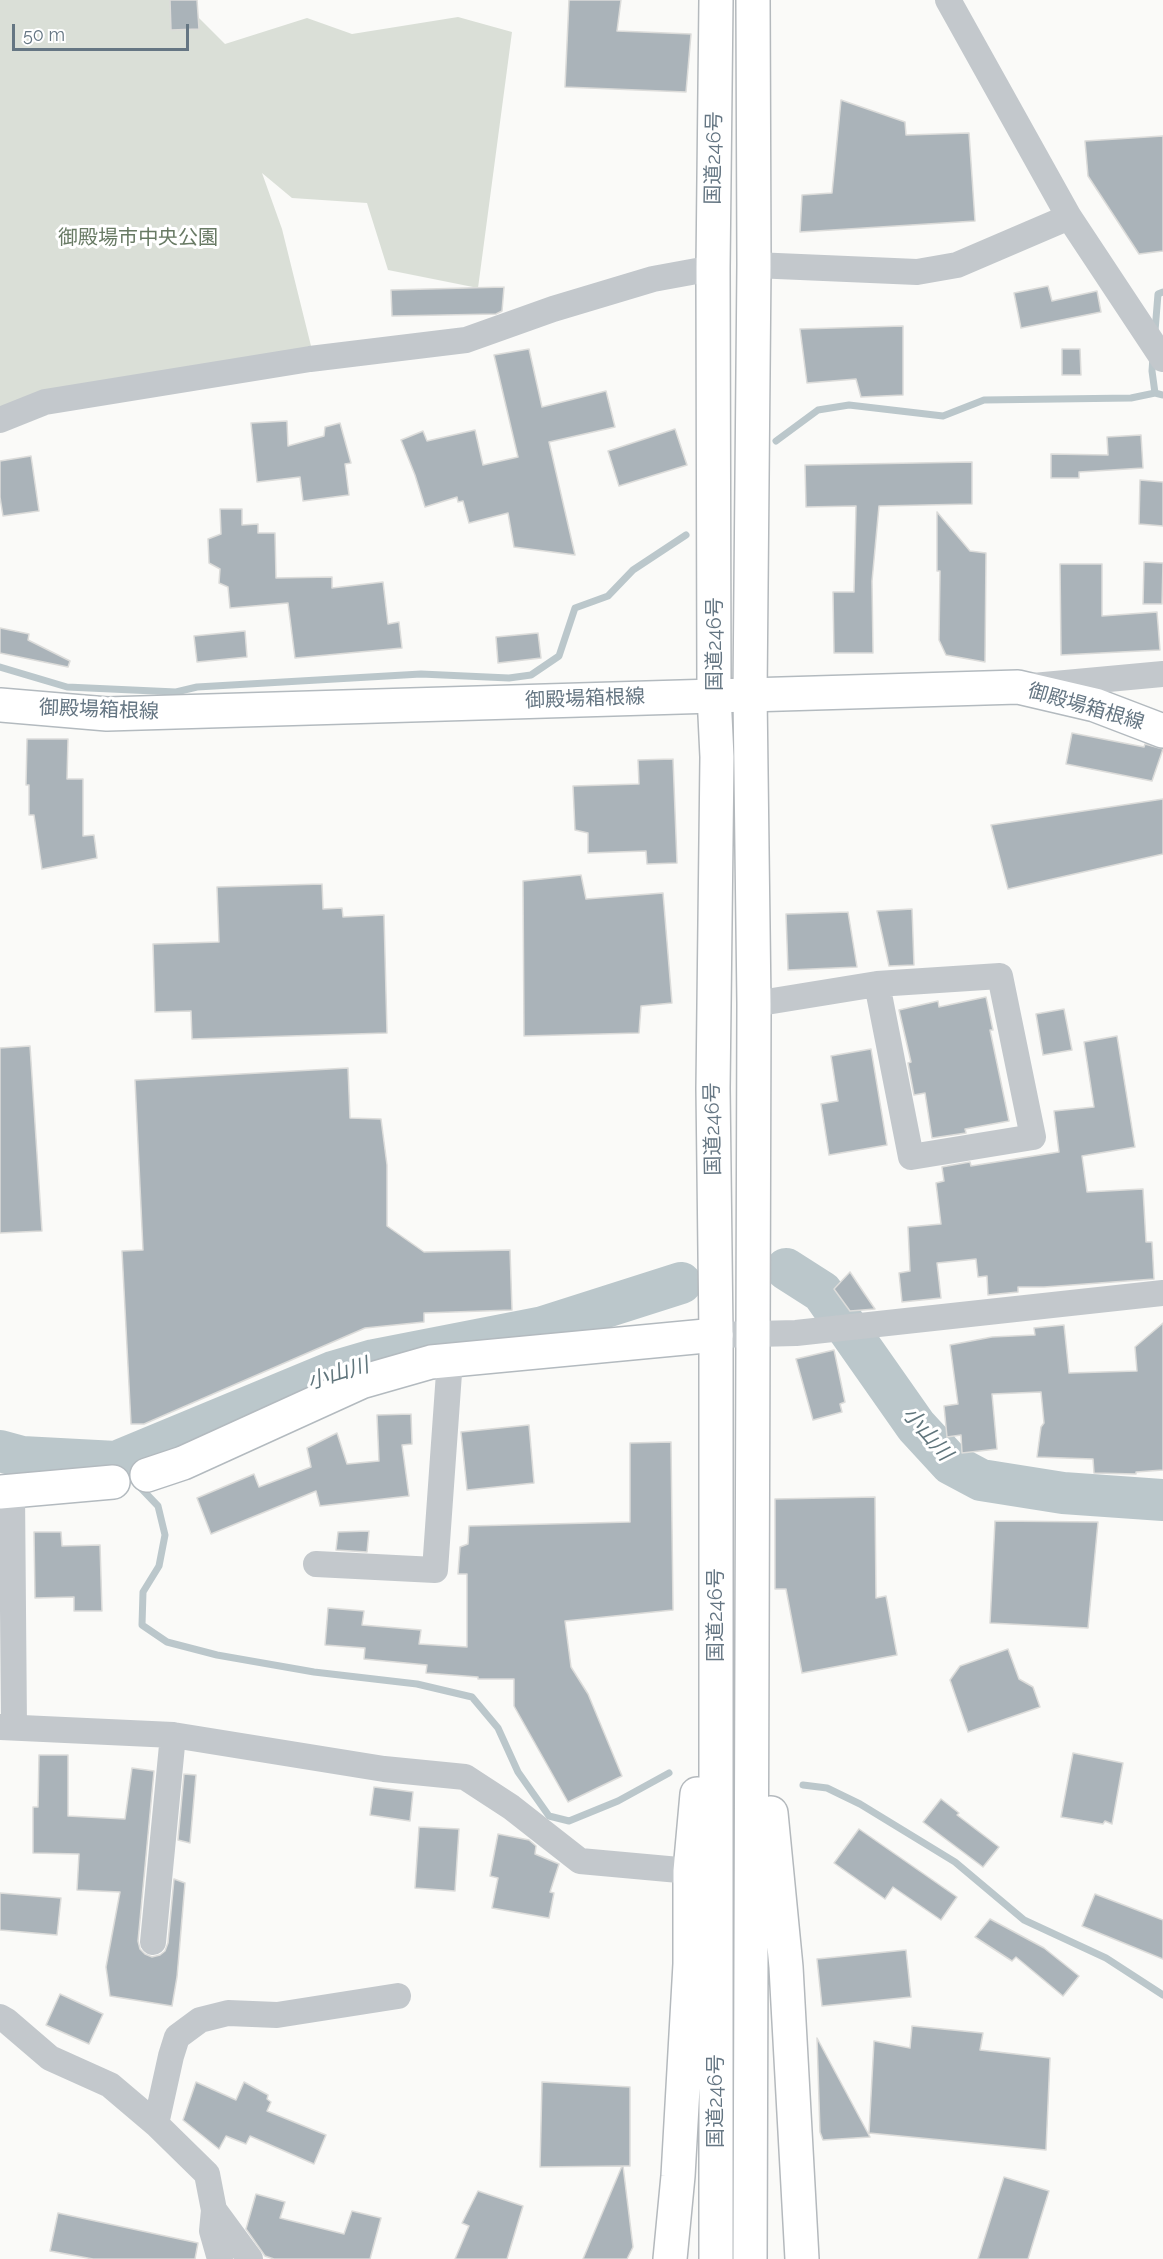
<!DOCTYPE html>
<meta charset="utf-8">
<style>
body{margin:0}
#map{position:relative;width:1163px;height:2259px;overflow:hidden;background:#fafaf8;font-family:Raleway,sans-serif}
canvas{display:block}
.scale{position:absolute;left:12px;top:24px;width:177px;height:27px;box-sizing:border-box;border:3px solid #657683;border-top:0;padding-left:8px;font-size:18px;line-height:21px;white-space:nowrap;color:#657683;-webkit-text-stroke:4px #fff;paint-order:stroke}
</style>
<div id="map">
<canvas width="1163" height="2259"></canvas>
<div class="scale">50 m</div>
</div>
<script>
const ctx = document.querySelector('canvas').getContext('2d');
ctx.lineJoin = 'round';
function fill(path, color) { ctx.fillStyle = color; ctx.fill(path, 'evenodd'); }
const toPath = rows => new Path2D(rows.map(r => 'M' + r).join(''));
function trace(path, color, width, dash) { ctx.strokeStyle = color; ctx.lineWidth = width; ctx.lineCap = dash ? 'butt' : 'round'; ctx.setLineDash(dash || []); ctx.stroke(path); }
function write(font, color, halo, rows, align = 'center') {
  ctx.font = font + ' Raleway,"Noto Sans JP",sans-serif'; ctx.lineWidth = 6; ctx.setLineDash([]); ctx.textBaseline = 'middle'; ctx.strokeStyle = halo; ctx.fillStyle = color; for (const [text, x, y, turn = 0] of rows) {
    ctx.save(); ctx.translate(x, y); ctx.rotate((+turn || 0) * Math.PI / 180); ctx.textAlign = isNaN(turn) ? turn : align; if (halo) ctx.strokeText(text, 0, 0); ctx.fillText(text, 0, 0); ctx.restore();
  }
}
const green = toPath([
 [0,0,197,0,198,17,225,44,307,18,352,34,458,17,512,32,478,288,388,270,367,203,292,198,262,173,282,229,312,350,0,408]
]);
const stream = toPath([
 [1155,331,1158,294,1163,292],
 [1153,357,1152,371,1155,393],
 [776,441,818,410,849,405,943,416,984,400,1131,398,1155,393,1163,395],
 [0,667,67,687,176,692,197,687,421,674,509,678,531,675,559,656,575,608,608,596,633,570,686,535],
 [116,1462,158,1506,165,1535,159,1566,143,1592,142,1625,167,1642,217,1655,314,1672,417,1684,472,1697,498,1728,518,1772,549,1816,569,1821,618,1801,669,1773],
 [803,1785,827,1788,860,1804,955,1862,1024,1920,1106,1958,1163,1995]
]);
const river = toPath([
 [786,1269,822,1292,916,1426,951,1464,981,1480,1063,1493,1163,1500],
 [0,1451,22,1457,116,1462,333,1372,374,1360,543,1327,681,1283]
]);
const building = toPath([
 [170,0,197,0,199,29,171,30,170,0],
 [569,0,621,0,617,31,691,34,686,92,565,87,569,0],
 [841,100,905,122,906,135,969,133,975,221,800,232,802,195,832,193,841,100],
 [1163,136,1163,251,1139,254,1088,176,1085,141,1163,136],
 [1048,286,1052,301,1097,291,1101,312,1021,328,1014,293,1048,286],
 [504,287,502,311,496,314,392,316,391,290,504,287],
 [903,326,903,395,861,397,856,379,807,383,800,329,903,326],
 [529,349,542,407,606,391,615,427,549,442,575,555,514,547,508,513,469,523,463,501,458,502,457,497,425,507,415,475,401,440,423,431,427,441,475,430,483,465,518,457,494,355,529,349],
 [1062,349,1080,349,1081,375,1062,375,1062,349],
 [287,421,288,446,324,436,325,427,340,423,351,463,345,464,349,495,303,501,300,477,257,482,251,423,287,421],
 [675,429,687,465,619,486,608,451,675,429],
 [1141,435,1143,468,1079,472,1079,478,1051,478,1051,454,1108,455,1107,437,1141,435],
 [31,456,39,511,3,516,0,497,0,461,31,456],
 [972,462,972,504,879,506,872,581,873,653,834,653,833,592,854,592,856,506,806,507,805,465,972,462],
 [1140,480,1163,482,1163,526,1139,524,1140,480],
 [220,509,242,509,242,525,258,524,258,533,275,533,276,578,332,577,332,588,383,582,388,624,399,622,402,648,295,658,288,603,230,608,228,587,219,583,220,569,209,563,208,539,221,534,220,509],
 [937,512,970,551,986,553,985,662,946,655,939,640,940,571,937,571,937,512],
 [1144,562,1163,563,1162,604,1143,604,1144,562],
 [1060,564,1102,564,1102,616,1157,612,1160,650,1061,655,1060,564],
 [0,628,29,634,28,640,70,661,68,667,0,653,0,628],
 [245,631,247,657,197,662,194,636,245,631],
 [538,633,541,658,498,663,496,637,538,633],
 [1072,733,1144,747,1145,744,1163,749,1152,781,1066,764,1072,733],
 [27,739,68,739,67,779,83,779,83,836,94,835,97,858,42,869,34,815,29,815,29,785,26,785,27,739],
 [673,759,677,863,647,864,646,851,588,853,588,833,575,830,573,786,639,784,638,760,673,759],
 [1163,799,1163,854,1008,889,991,825,1163,799],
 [581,875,586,899,663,893,672,1003,641,1006,639,1033,524,1036,523,881,581,875],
 [322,884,323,909,342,908,343,917,384,915,387,1033,192,1039,191,1011,155,1012,153,944,219,942,217,887,322,884],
 [912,909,914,965,889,966,877,911,912,909],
 [848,912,857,967,788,970,786,914,848,912],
 [986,997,993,1030,990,1030,1009,1121,965,1129,966,1133,932,1138,925,1093,914,1095,908,1063,911,1062,899,1010,938,1001,939,1007,986,997],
 [1064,1009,1072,1050,1043,1055,1036,1014,1064,1009],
 [1117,1036,1135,1147,1082,1156,1087,1192,1143,1189,1146,1242,1152,1242,1154,1279,1044,1287,1018,1287,1018,1292,988,1295,987,1276,978,1277,976,1259,937,1263,941,1298,902,1302,899,1273,910,1271,908,1227,941,1224,936,1183,944,1181,942,1167,970,1162,971,1166,1059,1152,1054,1111,1094,1107,1084,1042,1117,1036],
 [30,1046,42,1231,0,1233,0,1048,30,1046],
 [871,1049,887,1145,829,1155,821,1104,838,1101,831,1056,871,1049],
 [348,1068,350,1118,381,1119,387,1165,387,1226,424,1252,510,1250,512,1310,424,1313,424,1322,365,1328,144,1424,131,1424,122,1251,143,1250,135,1080,348,1068],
 [850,1272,864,1293,875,1309,850,1311,834,1289,850,1272],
 [1163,1323,1163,1470,1136,1472,1136,1474,1094,1473,1093,1459,1037,1457,1041,1427,1044,1423,1041,1392,992,1394,997,1449,962,1453,961,1435,947,1437,944,1406,958,1404,950,1345,992,1337,1035,1335,1034,1328,1064,1325,1069,1373,1137,1371,1135,1347,1163,1323],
 [834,1350,845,1402,840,1404,842,1412,813,1420,796,1359,834,1350],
 [411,1414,412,1444,402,1445,409,1496,320,1506,316,1491,211,1534,197,1498,254,1474,259,1487,311,1467,307,1448,337,1433,347,1464,379,1461,377,1415,411,1414],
 [529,1425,534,1483,467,1490,461,1432,529,1425],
 [671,1442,673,1610,565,1621,571,1667,588,1694,622,1776,568,1802,514,1706,514,1679,478,1679,478,1677,426,1673,427,1665,364,1659,365,1648,325,1645,328,1608,364,1611,362,1625,421,1630,419,1644,467,1647,467,1574,458,1574,460,1547,468,1544,469,1526,630,1522,630,1443,671,1442],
 [875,1497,876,1598,886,1596,897,1655,802,1673,786,1589,775,1589,775,1499,875,1497],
 [995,1521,1098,1522,1088,1628,990,1623,995,1521],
 [369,1531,367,1552,336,1550,338,1532,369,1531],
 [34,1532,61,1532,62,1546,100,1545,102,1611,74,1611,74,1597,35,1598,34,1532],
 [1008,1649,1019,1679,1033,1687,1040,1707,968,1732,950,1680,960,1666,1008,1649],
 [1073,1753,1123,1763,1112,1824,1105,1821,1103,1824,1061,1817,1073,1753],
 [39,1755,68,1755,68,1816,125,1819,132,1768,154,1771,138,1941,140,1949,145,1954,152,1957,160,1955,165,1951,168,1943,174,1879,185,1883,177,1977,172,2006,110,1996,106,1967,120,1892,77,1890,79,1854,33,1853,33,1807,38,1807,39,1755],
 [184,1774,196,1775,190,1843,178,1840,184,1774],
 [374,1787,413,1792,410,1821,370,1815,374,1787],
 [941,1799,959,1813,957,1815,999,1847,983,1867,923,1822,941,1799],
 [419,1827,459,1829,455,1891,415,1888,419,1827],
 [859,1829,957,1897,941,1920,893,1887,885,1899,834,1863,859,1829],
 [498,1834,529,1840,536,1846,535,1854,559,1864,550,1892,554,1893,549,1918,492,1908,498,1878,490,1876,498,1834],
 [0,1893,61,1898,57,1935,0,1930,0,1893],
 [1095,1894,1163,1920,1163,1959,1082,1926,1095,1894],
 [990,1919,1044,1948,1079,1976,1063,1996,1016,1957,1012,1961,975,1937,990,1919],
 [906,1950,911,1997,822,2006,817,1959,906,1950],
 [60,1994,103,2014,89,2044,46,2025,60,1994],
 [912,2026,983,2033,980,2050,1050,2058,1046,2150,869,2133,874,2041,910,2048,912,2026],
 [817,2038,870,2137,823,2140,820,2132,817,2038],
 [196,2082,236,2100,244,2082,268,2095,267,2099,271,2102,267,2111,326,2135,314,2164,250,2136,246,2144,226,2136,219,2149,183,2120,196,2082],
 [542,2082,630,2087,630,2166,623,2166,633,2247,627,2259,583,2259,622,2166,540,2167,542,2082],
 [1004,2177,1049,2191,1028,2259,978,2259,1004,2177],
 [478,2191,523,2206,507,2259,455,2259,469,2226,462,2223,478,2191],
 [256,2194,285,2202,280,2218,344,2234,352,2211,381,2218,370,2259,274,2259,265,2256,246,2229,256,2194],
 [58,2213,198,2243,195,2259,93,2259,50,2251,58,2213]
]);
const street = toPath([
 [948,0,1069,217,1163,359],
 [754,265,917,272,957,265,1069,217],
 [0,420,45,402,310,359,466,340,553,309,653,279,713,268],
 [1033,686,1163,674],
 [754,1004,877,984,1000,976,1033,1137,911,1157,877,984],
 [716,1335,796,1333,1163,1293],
 [12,1492,14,1727],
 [316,1564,435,1570,450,1359],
 [0,1727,173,1735,384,1769,465,1777,511,1807,580,1861,690,1871],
 [153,1942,173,1735],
 [0,2017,7,2021,50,2058,110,2085,156,2124,207,2174,214,2210,250,2259],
 [156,2124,171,2056,177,2037,200,2020,228,2013,277,2015,398,1996],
 [214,2210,212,2231,220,2259]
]);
const secondary = toPath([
 [0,705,107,714,1018,687,1095,705,1163,731],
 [147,1475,183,1463,361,1382,431,1362,716,1335],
 [0,1492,113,1482]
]);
const highway = toPath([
 [771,1813,786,1967,802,2259],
 [670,2259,678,2176,690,1964,690,1871,697,1794],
 [716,2259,716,1335,713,1088,717,757,714,695,713,268,716,0],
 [750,2259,753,1335,754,1004,750,694,754,265,753,0]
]);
const streetNames = [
 ["国道246号",714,158,-89],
 ["国道246号",715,644,-90],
 ["御殿場箱根線",585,699,-2],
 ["御殿場箱根線",1086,707,16],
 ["御殿場箱根線",99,710,2],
 ["国道246号",713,1129,-91],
 ["国道246号",716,1615,-90],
 ["国道246号",716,2101,-90]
];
const parkNames = [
 ["御殿場市中央公園",138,238]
];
const waterNames = [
 ["小山川",338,1374,-17],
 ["小山川",927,1434,49]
];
fill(green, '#dadfd7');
trace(stream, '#bbc7cb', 7);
trace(river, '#bbc7cb', 42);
fill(building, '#aab3b9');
trace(building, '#dcdcda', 1.5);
trace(secondary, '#b3babf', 36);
trace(highway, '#b4b9bd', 36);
trace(street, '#c3c8cc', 26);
trace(secondary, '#fff', 33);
trace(highway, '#fff', 33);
write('20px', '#657683', '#fff', streetNames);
write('20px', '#687a64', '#fff', parkNames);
write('italic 21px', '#60757c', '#fff', waterNames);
</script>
